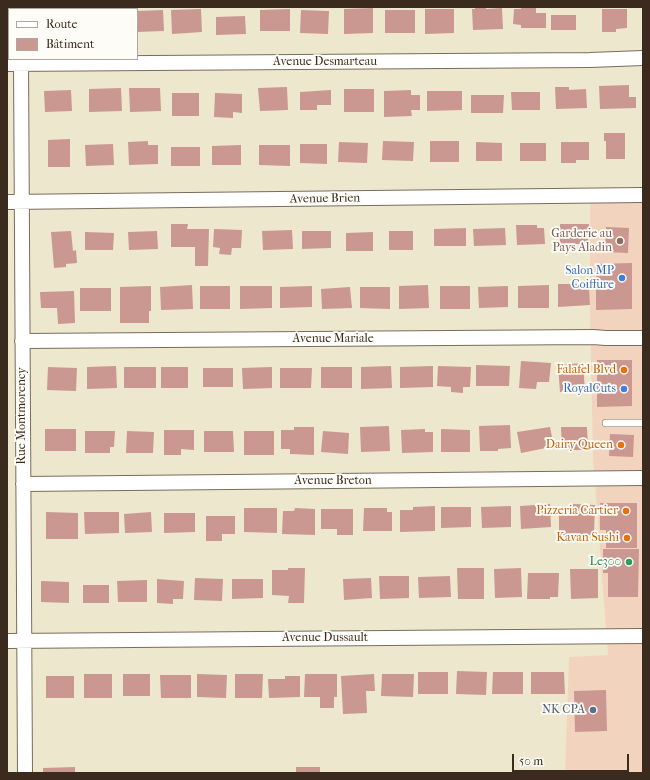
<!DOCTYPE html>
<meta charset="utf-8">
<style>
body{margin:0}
#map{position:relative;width:650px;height:780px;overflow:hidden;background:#ede8cd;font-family:"IM FELL French Canon",serif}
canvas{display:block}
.frame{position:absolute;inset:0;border:8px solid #3b2a1e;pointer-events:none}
.legend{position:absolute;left:8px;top:8px;width:130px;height:52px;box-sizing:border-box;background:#fdfcf7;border:1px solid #afa8a0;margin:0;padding:5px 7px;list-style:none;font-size:12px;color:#3b2a1e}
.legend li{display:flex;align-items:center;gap:8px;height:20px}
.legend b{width:20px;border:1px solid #afa8a0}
.scale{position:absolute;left:512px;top:754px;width:117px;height:18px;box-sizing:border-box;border:2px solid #3b2a1e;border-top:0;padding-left:5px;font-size:12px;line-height:14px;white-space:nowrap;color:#3b2a1e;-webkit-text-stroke:3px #fdfcf7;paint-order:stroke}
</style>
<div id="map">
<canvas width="650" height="780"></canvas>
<div class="frame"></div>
<ul class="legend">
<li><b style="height:5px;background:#fff"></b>Route</li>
<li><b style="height:11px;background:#cb9791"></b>Bâtiment</li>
</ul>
<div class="scale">50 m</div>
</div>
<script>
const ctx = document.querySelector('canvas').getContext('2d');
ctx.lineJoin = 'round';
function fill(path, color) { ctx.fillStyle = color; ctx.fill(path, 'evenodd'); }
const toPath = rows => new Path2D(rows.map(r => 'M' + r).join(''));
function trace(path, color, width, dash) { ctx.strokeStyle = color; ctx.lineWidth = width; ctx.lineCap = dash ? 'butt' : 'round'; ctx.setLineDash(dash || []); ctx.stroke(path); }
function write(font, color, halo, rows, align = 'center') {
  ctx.font = font + ' "IM FELL French Canon",serif'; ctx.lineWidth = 3.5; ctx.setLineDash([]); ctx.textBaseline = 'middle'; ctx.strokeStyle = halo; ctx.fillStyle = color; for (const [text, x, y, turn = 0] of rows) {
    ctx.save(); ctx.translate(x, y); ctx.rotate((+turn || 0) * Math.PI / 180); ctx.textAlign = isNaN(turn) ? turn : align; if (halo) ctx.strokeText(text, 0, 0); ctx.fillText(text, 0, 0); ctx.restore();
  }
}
const built = toPath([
 [643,199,643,773,565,773,569,657,608,655,593,458,590,314,590,201]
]);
const building = toPath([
 [475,7,486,7,486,9,502,8,503,29,473,30,472,9,475,9],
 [521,7,536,7,536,13,546,13,546,28,521,28,521,25,513,24,514,9,521,9],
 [373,8,373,33,344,34,344,9],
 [201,9,202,32,172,34,171,10],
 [290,9,290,31,260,31,260,10],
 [425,9,454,9,454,33,425,34],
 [602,9,627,9,627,28,616,29,616,32,602,32],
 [163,10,164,31,137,32,137,11],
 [301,10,329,11,328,34,300,33],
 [385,10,415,10,415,33,385,33],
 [551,15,576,15,576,30,551,30],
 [245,16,246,34,216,35,216,17],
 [629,85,629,97,636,97,636,108,600,109,599,86],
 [287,87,288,110,260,111,258,88],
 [555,87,569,87,569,90,586,89,587,108,556,109],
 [121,88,122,111,89,112,89,89],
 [129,88,160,88,161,111,130,112],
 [344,89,374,89,374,112,344,112],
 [71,90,72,111,45,112,44,91],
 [331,90,331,105,317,105,317,110,300,110,300,92],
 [411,90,411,95,420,95,420,110,411,110,412,116,384,117,384,91],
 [427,91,462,91,462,110,427,111],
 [511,92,540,92,540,110,512,110],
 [172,93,199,93,199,116,172,116],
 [215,93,242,94,242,113,233,112,233,118,214,117],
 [471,95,504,95,503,113,471,113],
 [604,133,625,133,625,159,606,159,606,141,604,141],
 [70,139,70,167,48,167,48,140],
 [148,141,148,145,158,145,158,164,129,165,128,142],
 [383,141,414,142,413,161,382,160],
 [430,141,459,141,459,162,430,162],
 [339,142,368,143,367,163,338,162],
 [476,142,502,143,502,161,476,161],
 [561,142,589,142,589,160,576,160,576,163,561,163],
 [520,143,546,143,546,161,520,161],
 [113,144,114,165,86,166,85,145],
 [300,144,327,144,327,164,300,163],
 [241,145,241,165,212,165,212,146],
 [259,145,290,145,290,166,259,165],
 [171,147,200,147,200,166,171,166],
 [171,224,188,224,187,229,209,229,208,266,195,266,195,247,171,247],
 [560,224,589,224,588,244,560,244],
 [516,225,537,225,537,228,544,228,545,244,517,245],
 [606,227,629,228,628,253,605,252],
 [466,228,466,246,434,246,434,229],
 [505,228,506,245,474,246,473,229],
 [214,229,242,230,241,248,232,248,231,255,219,254,220,248,213,247],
 [292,230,293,249,263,250,262,231],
 [71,231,73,251,76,250,77,263,66,264,66,267,54,268,51,232],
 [157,231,158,249,129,250,128,232],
 [302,231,331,231,331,248,302,249],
 [389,231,413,231,413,250,389,250],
 [85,232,114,233,113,250,85,250],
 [373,232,373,251,346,251,346,233],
 [632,263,632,309,596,310,596,264],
 [558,284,589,284,590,305,558,307],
 [192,285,193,309,161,310,160,287],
 [428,285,429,308,399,309,399,286],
 [549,285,549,308,518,308,518,286],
 [151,286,151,311,149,311,149,323,120,323,120,287],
 [200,286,230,286,230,309,200,309],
 [240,286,272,286,272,308,240,309],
 [312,286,312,307,280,308,280,287],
 [440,286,470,286,470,309,440,309],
 [508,286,508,307,479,308,478,287],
 [350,287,352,308,322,309,321,289],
 [360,287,390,287,390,309,360,308],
 [80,288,111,288,111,311,80,311],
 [74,291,75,323,58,324,57,308,41,308,40,292],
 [597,360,632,360,632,406,597,407],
 [521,361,551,363,549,382,537,382,536,389,519,388],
 [583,363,585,391,560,392,558,365],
 [476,365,510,366,509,386,476,386],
 [116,366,117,388,87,389,87,367],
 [391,366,392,388,361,389,361,367],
 [433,366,433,387,400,388,400,367],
 [438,366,471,367,470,387,463,387,463,393,451,392,451,387,437,386],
 [48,367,77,368,76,391,47,390],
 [124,367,156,367,156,388,124,388],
 [161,367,188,367,188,388,161,388],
 [272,367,272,388,243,389,242,368],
 [321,367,352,367,352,388,321,388],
 [203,368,233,368,233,387,203,387],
 [280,368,312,368,311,388,280,388],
 [510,425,511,448,498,449,498,451,480,451,479,426],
 [389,426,390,451,361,452,360,427],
 [294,427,314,427,314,455,290,454,290,449,281,449,281,430,294,430],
 [550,427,552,437,549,437,551,447,521,453,517,432],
 [561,427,587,427,588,450,562,450],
 [45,429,76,429,76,451,45,451],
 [425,429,425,432,433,432,433,452,402,453,401,430],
 [441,429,470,430,470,452,441,452],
 [164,430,194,430,194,450,181,449,181,455,164,455],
 [85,431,115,431,114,447,110,447,110,453,85,453],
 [127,431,154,432,153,453,126,453],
 [204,431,233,431,234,452,204,452],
 [244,431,274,431,274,455,244,455],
 [323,431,349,433,348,454,321,452],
 [610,434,634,435,633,457,609,456],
 [600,503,637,503,637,548,606,548,606,530,600,530],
 [550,504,551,527,521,529,520,506],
 [573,504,595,505,594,535,559,535,559,508,573,508],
 [435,506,435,531,400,532,400,510,413,510,413,507],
 [511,506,511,527,482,528,481,507],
 [441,507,471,507,471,527,441,528],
 [244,508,277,508,277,533,244,532],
 [295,508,315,509,315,535,282,534,283,511,294,511],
 [364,508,387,508,387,512,392,512,392,531,363,531],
 [321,509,353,509,353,535,337,535,337,529,321,529],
 [46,512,78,513,78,539,46,539],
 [84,512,119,512,119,533,85,534],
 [151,512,152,532,125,533,124,514],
 [164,513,195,513,195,532,164,533],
 [206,516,235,516,235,534,222,534,222,541,206,541],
 [603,549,639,549,638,597,608,597,608,573,603,573],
 [288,568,305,568,304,603,288,603,289,596,272,595,272,570,288,570],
 [457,568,484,568,484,599,458,599],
 [521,568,522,597,495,598,494,569],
 [570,569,598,569,598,598,571,599],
 [528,573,559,573,558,597,550,597,550,599,527,599],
 [379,576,409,576,409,598,380,599],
 [450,576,451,597,419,598,418,577],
 [195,578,223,579,222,601,194,600],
 [371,578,372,598,344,600,343,579],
 [157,579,184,581,183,599,173,599,173,604,157,603],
 [232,579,263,579,263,598,232,599],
 [147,580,147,602,118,602,117,581],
 [41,581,69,582,69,603,41,602],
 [83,585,109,585,109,603,83,603],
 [457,671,487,672,486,695,456,694],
 [418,672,448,672,448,694,418,694],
 [493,672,523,672,523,694,492,694],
 [531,672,564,672,565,694,531,694],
 [84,674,112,674,112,698,84,698],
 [123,674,150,674,150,696,123,696],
 [197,674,227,675,226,698,197,697],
 [235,674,263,674,262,698,235,698],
 [305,674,337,674,337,697,334,697,334,708,320,708,320,697,304,697],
 [374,674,375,691,366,691,367,713,343,714,341,676],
 [382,674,414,674,413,697,381,696],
 [160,675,191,675,191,698,161,698],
 [46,676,74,676,74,698,46,698],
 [285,676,300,676,300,697,269,698,268,679,285,679],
 [606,690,607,731,575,732,574,691],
 [75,767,75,773,43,773,43,768],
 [296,767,320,767,320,773,296,773]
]);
const lane = toPath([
 [606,423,643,423]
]);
const street = toPath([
 [21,7,21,9],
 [21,59,25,773],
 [7,64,590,60,643,58],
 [7,202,643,195],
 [22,341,593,337,606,338,643,338],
 [23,484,643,478],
 [7,641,643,636]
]);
const markers = [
 [620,241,4,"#8d6e63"],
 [622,278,4,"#3f7fe0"],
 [624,370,4,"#e8710a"],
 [624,389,4,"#3f7fe0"],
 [621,445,4,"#e8710a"],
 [626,511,4,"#e8710a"],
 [627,538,4,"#e8710a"],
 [629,562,4,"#2e9e5b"],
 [593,710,4,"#5c6f8a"]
];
const streetNames = [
 ["Avenue Desmarteau",325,62],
 ["Avenue Brien",325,199,-1],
 ["Avenue Mariale",333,339],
 ["Rue Montmorency",22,416,-90],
 ["Avenue Breton",333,481],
 ["Avenue Dussault",325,638]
];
const educationNames = [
 ["Garderie au",612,234],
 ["Pays Aladin",612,248]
];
const shopNames = [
 ["Salon MP",614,271],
 ["Coiffure",614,285],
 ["RoyalCuts",616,389]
];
const foodNames = [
 ["Falafel Blvd",616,370],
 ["Dairy Queen",613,445],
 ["Pizzeria Cartier",618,511],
 ["Kavan Sushi",619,538]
];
const leisureNames = [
 ["Le300",621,562]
];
const serviceNames = [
 ["NK CPA",585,710]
];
fill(built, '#f2d4be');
fill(building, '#cb9791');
trace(lane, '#796c5b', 8);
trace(street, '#796c5b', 16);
trace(lane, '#fff', 7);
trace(street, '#fff', 14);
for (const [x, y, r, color] of markers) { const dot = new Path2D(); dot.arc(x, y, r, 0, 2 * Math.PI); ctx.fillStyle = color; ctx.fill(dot); trace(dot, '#fdfcf7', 1.5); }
write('12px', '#3b2a1e', '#fdfcf7', streetNames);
write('12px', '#785e54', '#fdfcf7', educationNames, 'right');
write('12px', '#366cbe', '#fdfcf7', shopNames, 'right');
write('12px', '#c56008', '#fdfcf7', foodNames, 'right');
write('12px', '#27864d', '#fdfcf7', leisureNames, 'right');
write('12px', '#4e5e75', '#fdfcf7', serviceNames, 'right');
</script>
